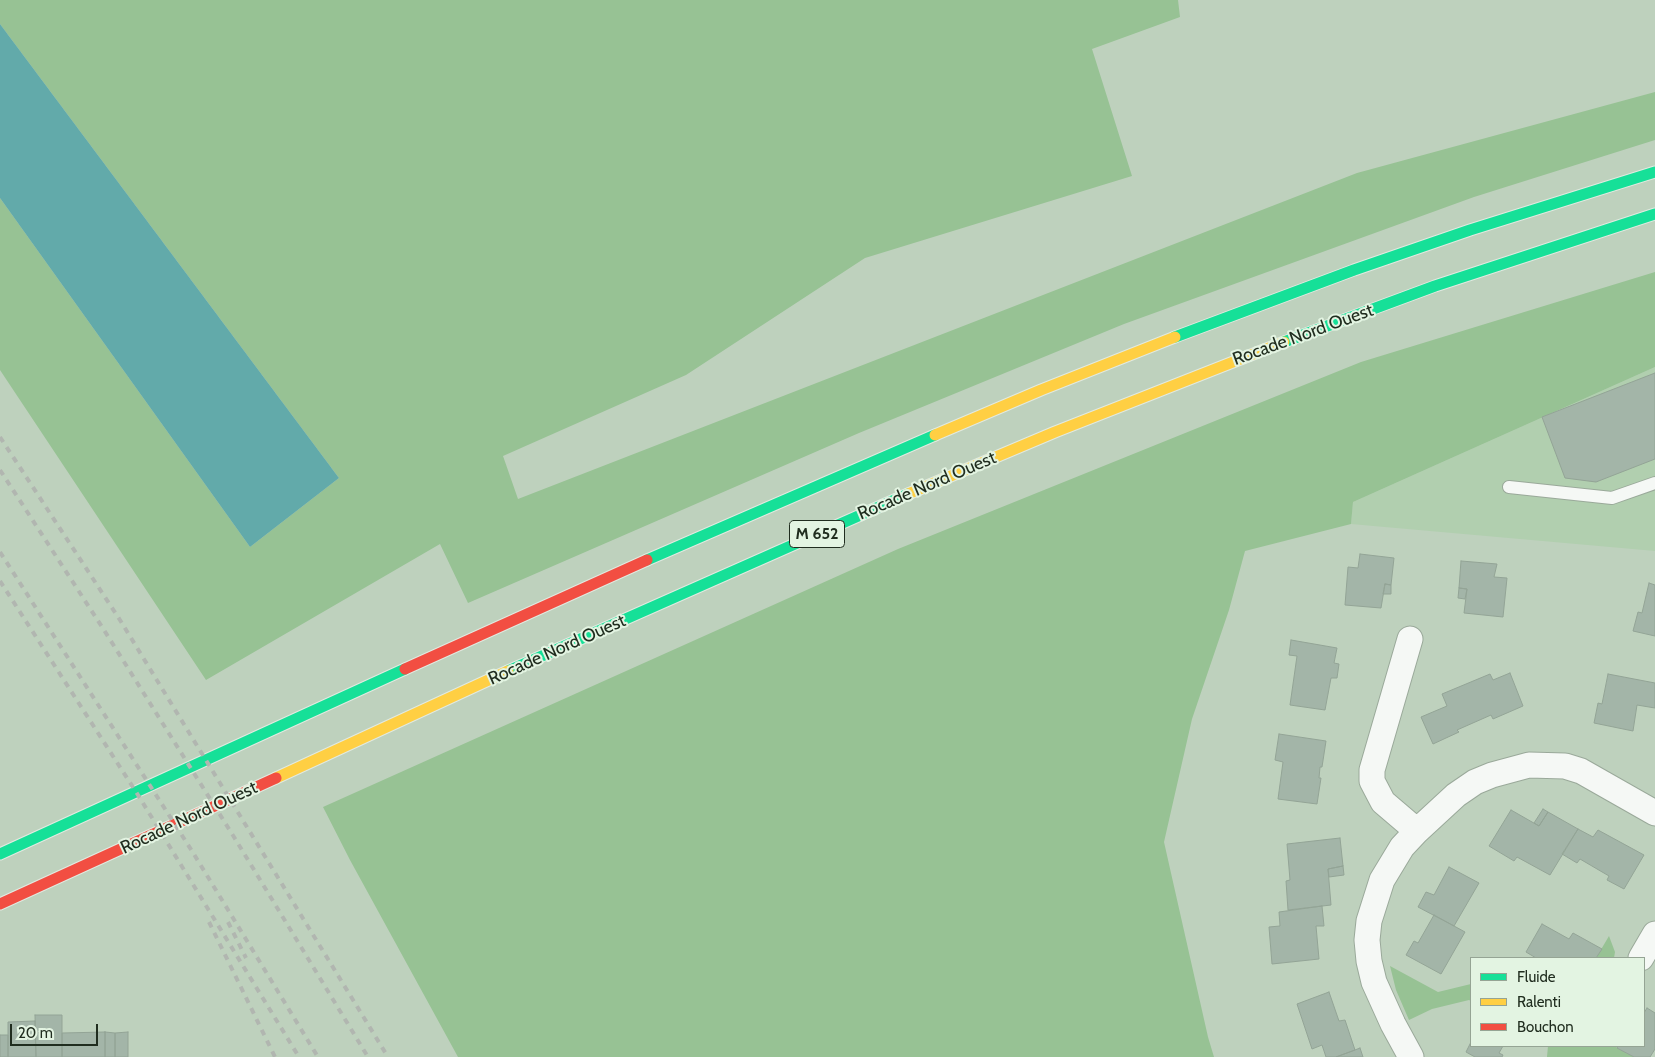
<!DOCTYPE html>
<style>
body{margin:0}
#map{position:relative;width:1655px;height:1057px;overflow:hidden;background:#bed1bd;font-family:Cabin,sans-serif}
canvas{display:block}
.legend{position:absolute;left:1470px;top:957px;width:175px;height:90px;box-sizing:border-box;background:#e3f4e2;border:1px solid #95a494;margin:0;padding:6px 9px;list-style:none;font-size:15px;color:#202d1f}
.legend li{display:flex;align-items:center;gap:10px;height:25px}
.legend b{width:25px;border:1px solid #95a494}
.scale{position:absolute;left:10px;top:1024px;width:88px;height:22px;box-sizing:border-box;border:2px solid #202d1f;border-top:0;padding-left:6px;font-size:15px;line-height:18px;white-space:nowrap;color:#202d1f;-webkit-text-stroke:4px #e3f4e2;paint-order:stroke}
</style>
<div id="map">
<canvas width="1655" height="1057"></canvas>
<ul class="legend">
<li><b style="height:6px;background:#16e098"></b>Fluide</li>
<li><b style="height:6px;background:#ffcf43"></b>Ralenti</li>
<li><b style="height:6px;background:#f24e42"></b>Bouchon</li>
</ul>
<div class="scale">20 m</div>
</div>
<script>
const ctx = document.querySelector('canvas').getContext('2d');
ctx.lineJoin = 'round';
function fill(path, color) { ctx.fillStyle = color; ctx.fill(path, 'evenodd'); }
const toPath = rows => new Path2D(rows.map(r => 'M' + r).join(''));
function trace(path, color, width, dash) { ctx.strokeStyle = color; ctx.lineWidth = width; ctx.lineCap = dash ? 'butt' : 'round'; ctx.setLineDash(dash || []); ctx.stroke(path); }
function write(font, color, halo, rows, align = 'center') {
  ctx.font = font + ' Cabin,sans-serif'; ctx.lineWidth = 4; ctx.setLineDash([]); ctx.textBaseline = 'middle'; ctx.strokeStyle = halo; ctx.fillStyle = color; for (const [text, x, y, turn = 0] of rows) {
    ctx.save(); ctx.translate(x, y); ctx.rotate((+turn || 0) * Math.PI / 180); ctx.textAlign = isNaN(turn) ? turn : align; if (halo) ctx.strokeText(text, 0, 0); ctx.fillText(text, 0, 0); ctx.restore();
  }
}
const built = toPath([
 [1655,367,1655,551,1351,524,1353,502]
]);
const green = toPath([
 [0,0,1178,0,1180,17,1092,49,1132,176,865,258,686,375,503,456,518,499,1357,173,1655,92,1655,140,1474,197,1124,324,859,433,468,603,440,544,206,680,0,370,0,198,250,547,339,478,0,24],
 [1655,272,1655,367,1353,502,1351,524,1245,551,1229,610,1192,719,1164,842,1208,1037,1214,1057,458,1057,350,860,323,807,898,549,1361,362],
 [1609,936,1615,952,1614,958,1596,958],
 [1390,966,1438,992,1471,984,1471,1001,1469,1000,1432,1009,1409,1020,1396,990],
 [1548,1046,1614,1046,1634,1057,1547,1057]
]);
const water = toPath([
 [0,24,339,478,250,547,0,198]
]);
const building = toPath([
 [1655,373,1655,459,1596,482,1565,478,1542,417,1655,373],
 [1360,554,1394,558,1391,585,1385,584,1381,608,1345,605,1348,567,1358,568,1360,554],
 [1461,561,1497,564,1494,577,1507,578,1503,617,1464,613,1467,589,1459,588,1461,561],
 [1649,583,1655,585,1655,636,1633,631,1638,612,1642,613,1649,583],
 [1385,584,1391,585,1391,594,1383,594,1385,584],
 [1459,588,1467,589,1465,599,1458,598,1459,588],
 [1291,640,1337,648,1334,663,1339,664,1337,678,1331,678,1325,710,1290,705,1297,656,1289,655,1291,640],
 [1510,673,1523,706,1493,719,1491,715,1457,730,1459,732,1433,744,1421,717,1447,706,1442,694,1490,674,1493,680,1510,673],
 [1608,674,1655,683,1655,708,1637,705,1633,731,1594,723,1598,703,1602,704,1608,674],
 [1279,734,1326,741,1322,767,1320,767,1319,778,1321,778,1317,804,1278,799,1283,762,1275,760,1279,734],
 [1543,809,1548,812,1539,826,1534,823,1543,809],
 [1511,810,1539,826,1548,812,1578,829,1550,875,1517,857,1514,861,1489,846,1511,810],
 [1578,829,1593,837,1598,830,1644,855,1624,889,1607,880,1609,876,1580,859,1577,863,1562,854,1578,829],
 [1340,838,1343,866,1328,869,1331,905,1288,910,1286,881,1290,880,1287,844,1340,838],
 [1343,866,1344,875,1329,877,1328,869,1343,866],
 [1449,867,1479,883,1454,926,1418,907,1426,892,1434,895,1449,867],
 [1322,906,1324,926,1316,926,1319,959,1272,964,1269,927,1280,926,1279,912,1322,906],
 [1434,915,1465,932,1441,974,1406,955,1414,941,1418,943,1434,915],
 [1542,924,1569,939,1573,933,1602,949,1596,958,1536,958,1526,952,1542,924],
 [1329,992,1339,1021,1345,1020,1355,1050,1336,1057,1326,1057,1322,1045,1312,1049,1297,1004,1329,992],
 [1647,1008,1655,1013,1655,1049,1650,1057,1634,1057,1617,1048,1618,1046,1644,1046,1644,1013,1647,1008],
 [35,1015,62,1015,62,1057,36,1057,35,1015],
 [35,1021,36,1057,8,1057,8,1022,35,1021],
 [105,1032,115,1033,115,1057,105,1057,105,1032],
 [105,1032,105,1057,62,1057,62,1033,105,1032],
 [128,1032,128,1057,115,1057,115,1033,128,1032],
 [0,1035,8,1035,8,1057,0,1057,0,1035],
 [1471,1042,1471,1046,1503,1046,1499,1053,1503,1055,1502,1057,1475,1057,1466,1052,1471,1042],
 [1360,1048,1363,1057,1336,1057,1355,1050,1360,1048]
]);
const lane = toPath([
 [1509,487,1612,498,1655,483]
]);
const street = toPath([
 [1410,639,1372,770,1372,781,1383,802,1417,831],
 [1641,958,1655,934],
 [1411,1057,1393,1024,1374,982,1369,961,1367,940,1369,921,1382,880,1402,847,1417,831,1456,795,1475,782,1492,775,1529,765,1565,766,1581,771,1655,813]
]);
const fast = toPath([
 [1175,337,1354,270,1470,230,1655,172],
 [1284,342,1435,286,1655,214],
 [647,560,935,435],
 [508,671,908,494],
 [0,854,405,669]
]);
const slow = toPath([
 [935,435,1041,390,1175,337],
 [908,494,1055,432,1284,342],
 [276,778,508,671]
]);
const jam = toPath([
 [405,669,647,560],
 [0,904,276,778]
]);
const rail = toPath([
 [0,437,120,620,388,1057],
 [0,470,104,630,234,837,368,1057],
 [0,552,192,851,318,1057],
 [0,581,138,795,299,1057],
 [209,922,275,1057],
 [228,922,246,958]
]);
const shields = [
 [817,534,55]
];
const shieldNames = [
 ["M 652",817,534]
];
const streetNames = [
 ["Rocade Nord Ouest",1303,335,-20],
 ["Rocade Nord Ouest",927,486,-23],
 ["Rocade Nord Ouest",557,650,-24],
 ["Rocade Nord Ouest",189,818,-25]
];
fill(built, '#b1cfaf');
fill(green, '#97c294');
fill(water, '#62aaaa');
fill(building, '#a3b5a8');
trace(building, '#93a496', 1);
trace(lane, '#9aa99a', 14);
trace(street, '#9aa99a', 27);
trace(fast, '#e2eae1', 13);
trace(slow, '#e2eae1', 13);
trace(jam, '#e2eae1', 13);
trace(lane, '#f5f8f5', 12);
trace(street, '#f5f8f5', 25);
trace(fast, '#16e098', 11);
trace(slow, '#ffcf43', 11);
trace(jam, '#f24e42', 11);
trace(rail, '#b1b6b0', 4, [6, 6]);
for (const [x, y, w] of shields) { const box = new Path2D(); box.roundRect(x - w / 2, y - 13.5, w, 27, 4); ctx.fillStyle = '#e3f4e2'; ctx.fill(box); trace(box, '#202d1f', 1); }
write('bold 16px', '#202d1f', null, shieldNames);
write('18px', '#202d1f', '#e3f4e2', streetNames);
</script>
